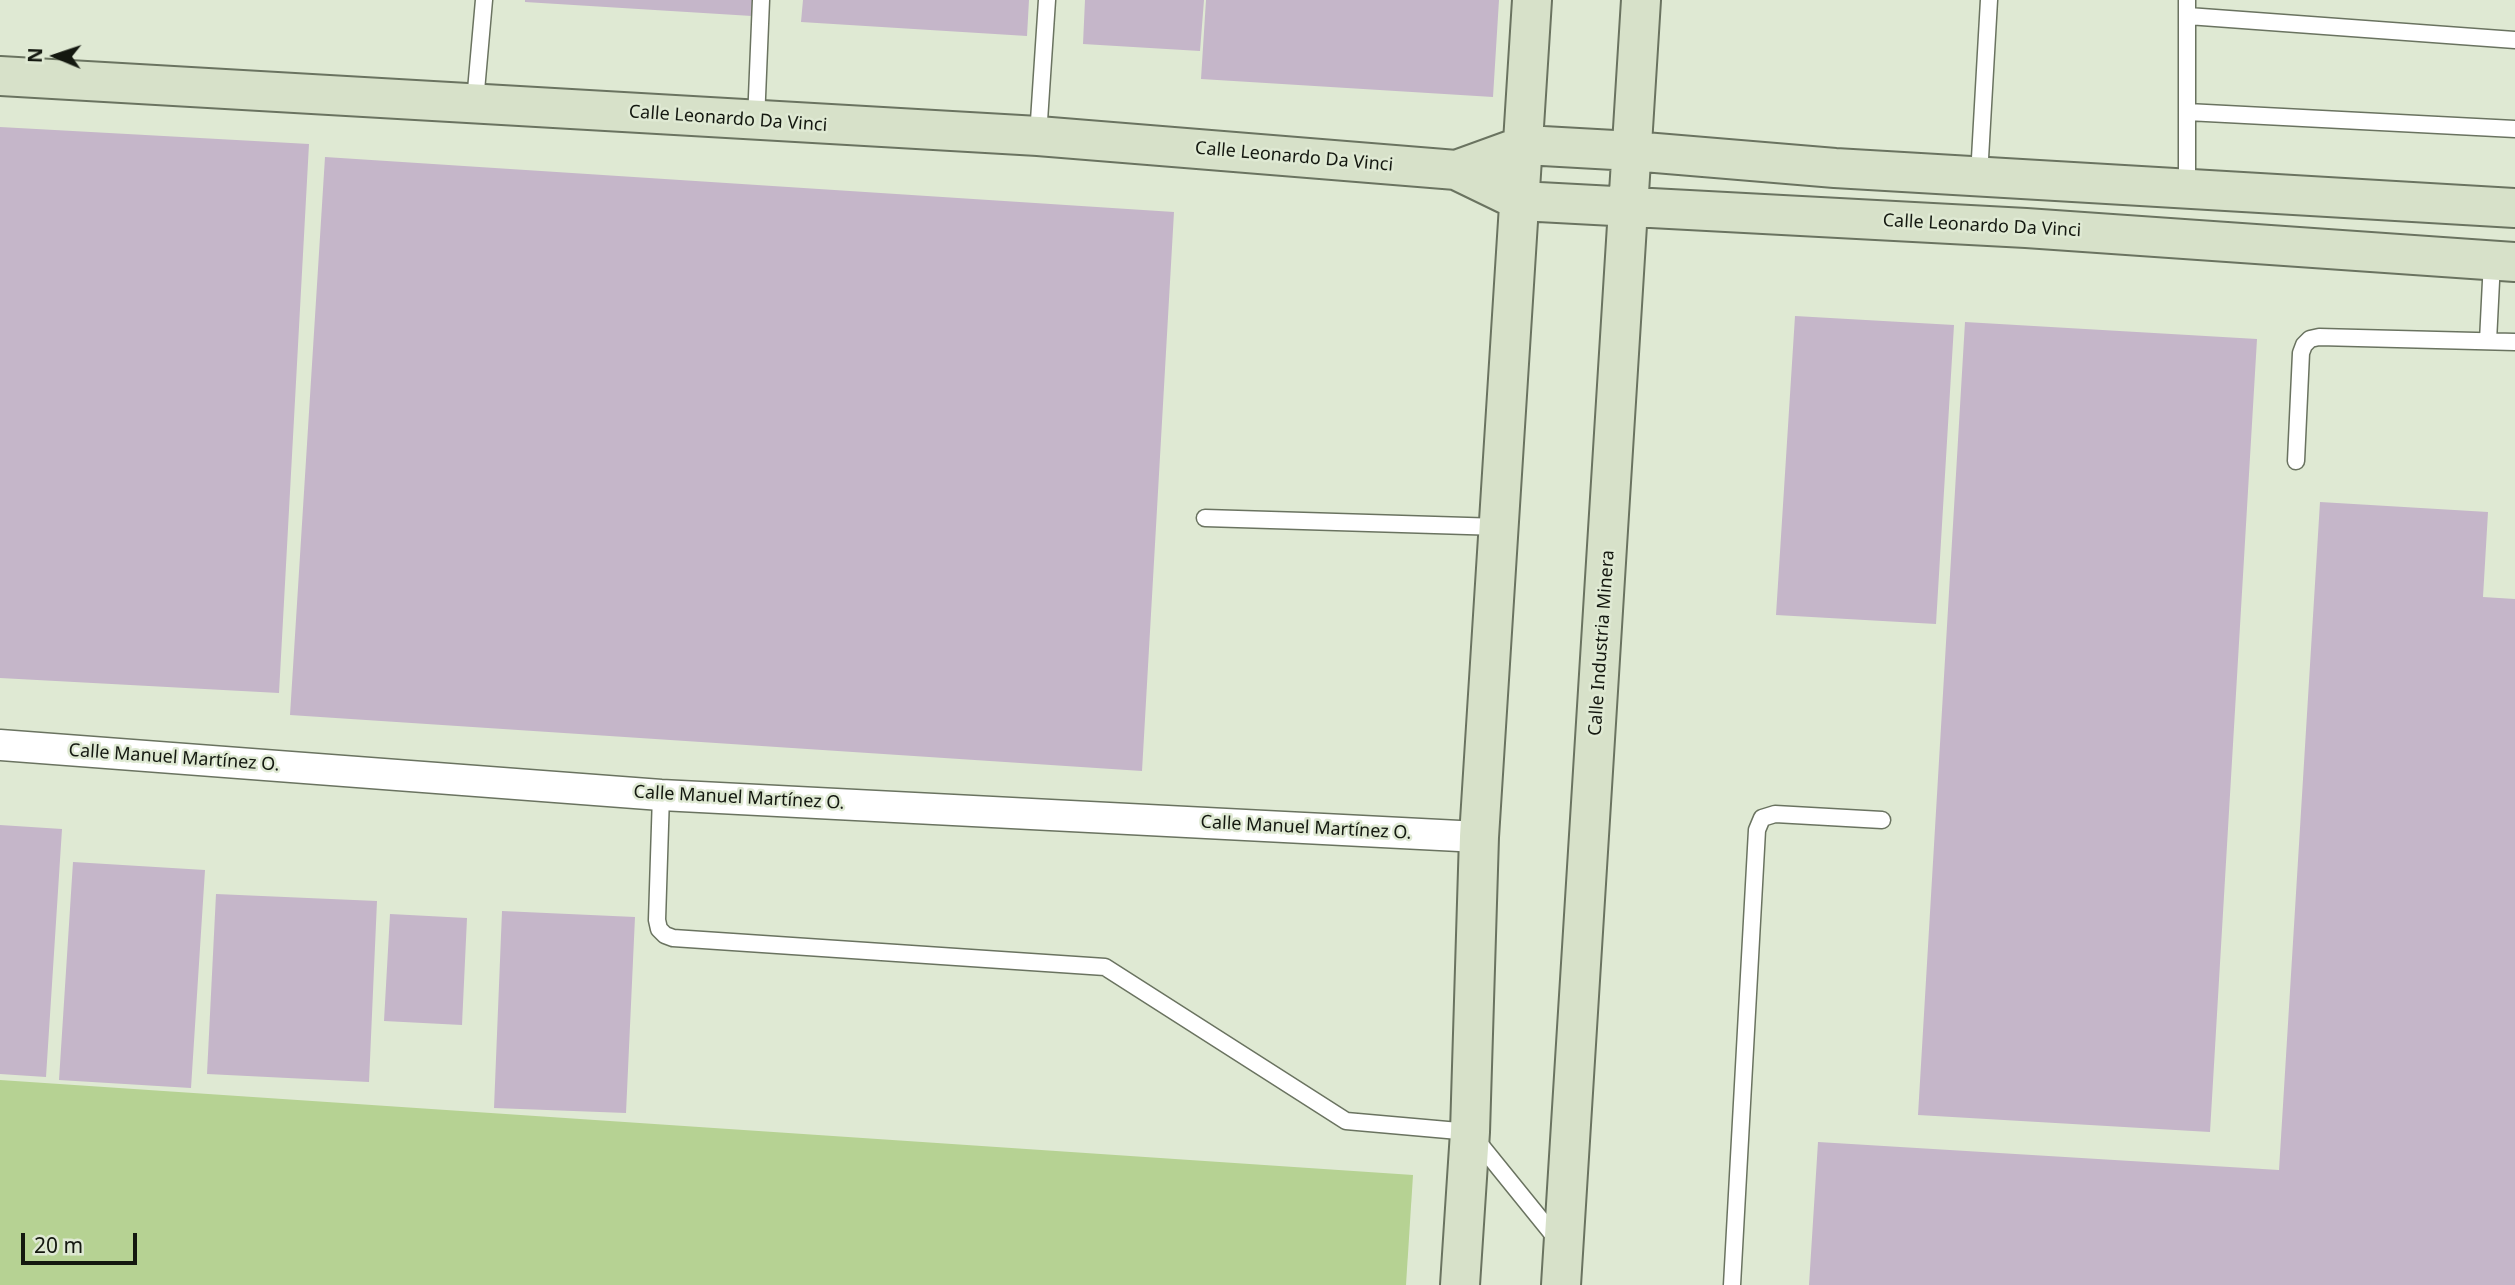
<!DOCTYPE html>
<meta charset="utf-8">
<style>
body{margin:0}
#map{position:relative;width:2515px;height:1285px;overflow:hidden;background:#dfe9d3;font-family:"Noto Sans",sans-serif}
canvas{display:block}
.north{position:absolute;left:21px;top:21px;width:70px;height:70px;-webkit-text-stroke:5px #dfe9d3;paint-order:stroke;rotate:272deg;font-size:19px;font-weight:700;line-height:28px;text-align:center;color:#141810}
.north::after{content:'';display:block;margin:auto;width:24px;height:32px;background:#141810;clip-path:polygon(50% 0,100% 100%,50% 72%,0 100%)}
.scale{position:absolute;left:21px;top:1233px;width:116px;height:32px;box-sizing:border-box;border:4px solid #141810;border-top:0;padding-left:9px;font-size:21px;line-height:24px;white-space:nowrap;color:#141810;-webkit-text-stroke:5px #dfe9d3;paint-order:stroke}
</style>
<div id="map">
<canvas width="2515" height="1285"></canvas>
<div class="north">N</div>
<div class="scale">20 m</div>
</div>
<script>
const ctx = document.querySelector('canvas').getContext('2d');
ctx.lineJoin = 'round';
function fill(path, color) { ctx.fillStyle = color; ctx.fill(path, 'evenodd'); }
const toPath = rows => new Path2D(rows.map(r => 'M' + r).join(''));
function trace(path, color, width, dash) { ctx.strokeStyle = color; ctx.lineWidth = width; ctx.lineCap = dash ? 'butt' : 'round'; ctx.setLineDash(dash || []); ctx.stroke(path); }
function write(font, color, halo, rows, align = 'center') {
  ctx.font = font + ' "Noto Sans",sans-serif'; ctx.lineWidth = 5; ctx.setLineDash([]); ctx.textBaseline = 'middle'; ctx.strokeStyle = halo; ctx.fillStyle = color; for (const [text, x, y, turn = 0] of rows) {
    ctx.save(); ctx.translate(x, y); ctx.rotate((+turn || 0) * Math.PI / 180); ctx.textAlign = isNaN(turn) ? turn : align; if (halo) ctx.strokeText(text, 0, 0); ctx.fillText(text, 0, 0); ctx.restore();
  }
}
const green = toPath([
 [0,1080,1413,1175,1406,1285,0,1285]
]);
const building = toPath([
 [525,0,753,0,752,16,525,2],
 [803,0,1029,0,1027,36,801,22],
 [1085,0,1204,0,1200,51,1083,44],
 [1206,0,1499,0,1493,97,1201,79],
 [0,127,309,144,279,693,0,678],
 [325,157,1174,212,1142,771,290,715],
 [1795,316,1954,325,1936,624,1776,615],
 [1965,322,2257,339,2210,1132,1918,1115],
 [2320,502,2488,512,2483,597,2515,599,2515,1285,1809,1285,1818,1142,2279,1170],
 [0,825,62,829,46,1077,0,1074],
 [73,862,205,870,191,1088,59,1080],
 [216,894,377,901,369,1082,207,1074],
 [502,911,635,917,626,1113,494,1108],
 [390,914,467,918,462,1025,384,1021]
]);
const lane = toPath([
 [2187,0,2187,190],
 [2188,16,2515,40],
 [475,102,484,0],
 [2187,112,2515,129],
 [756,121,761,0],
 [1038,136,1047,0],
 [1979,176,1989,0],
 [2488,341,2492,261],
 [2296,461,2301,353,2304,345,2310,339,2319,337,2515,342],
 [1205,518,1500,527],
 [661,795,657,920,659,929,665,935,673,938,1105,967,1346,1121,1470,1132,1559,1242],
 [1732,1285,1757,830,1762,818,1775,814,1882,820]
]);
const street = toPath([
 [0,745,661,795,1479,837]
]);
const secondary = toPath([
 [0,76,1038,136,1456,170,1520,201,2026,228,2515,262],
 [1456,170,1525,145,1632,151,1835,168,2515,208],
 [1460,1285,1470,1132,1479,837,1532,0],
 [1561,1285,1641,0]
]);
const streetNames = [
 ["Calle Leonardo Da Vinci",728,119,4],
 ["Calle Leonardo Da Vinci",1294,157,5],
 ["Calle Leonardo Da Vinci",1982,226,3],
 ["Calle Industria Minera",1602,643,-86],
 ["Calle Manuel Martínez O.",174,758,4],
 ["Calle Manuel Martínez O.",739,798,3],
 ["Calle Manuel Martínez O.",1306,828,3]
];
fill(green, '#b6d293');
fill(building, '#c5b6c9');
trace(lane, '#6a7360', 19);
trace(street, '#6a7360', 33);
trace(secondary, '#6a7360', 42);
trace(lane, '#fff', 16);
trace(street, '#fff', 30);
trace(secondary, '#d7e1c9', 38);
write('18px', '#141810', '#dfe9d3', streetNames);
</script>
